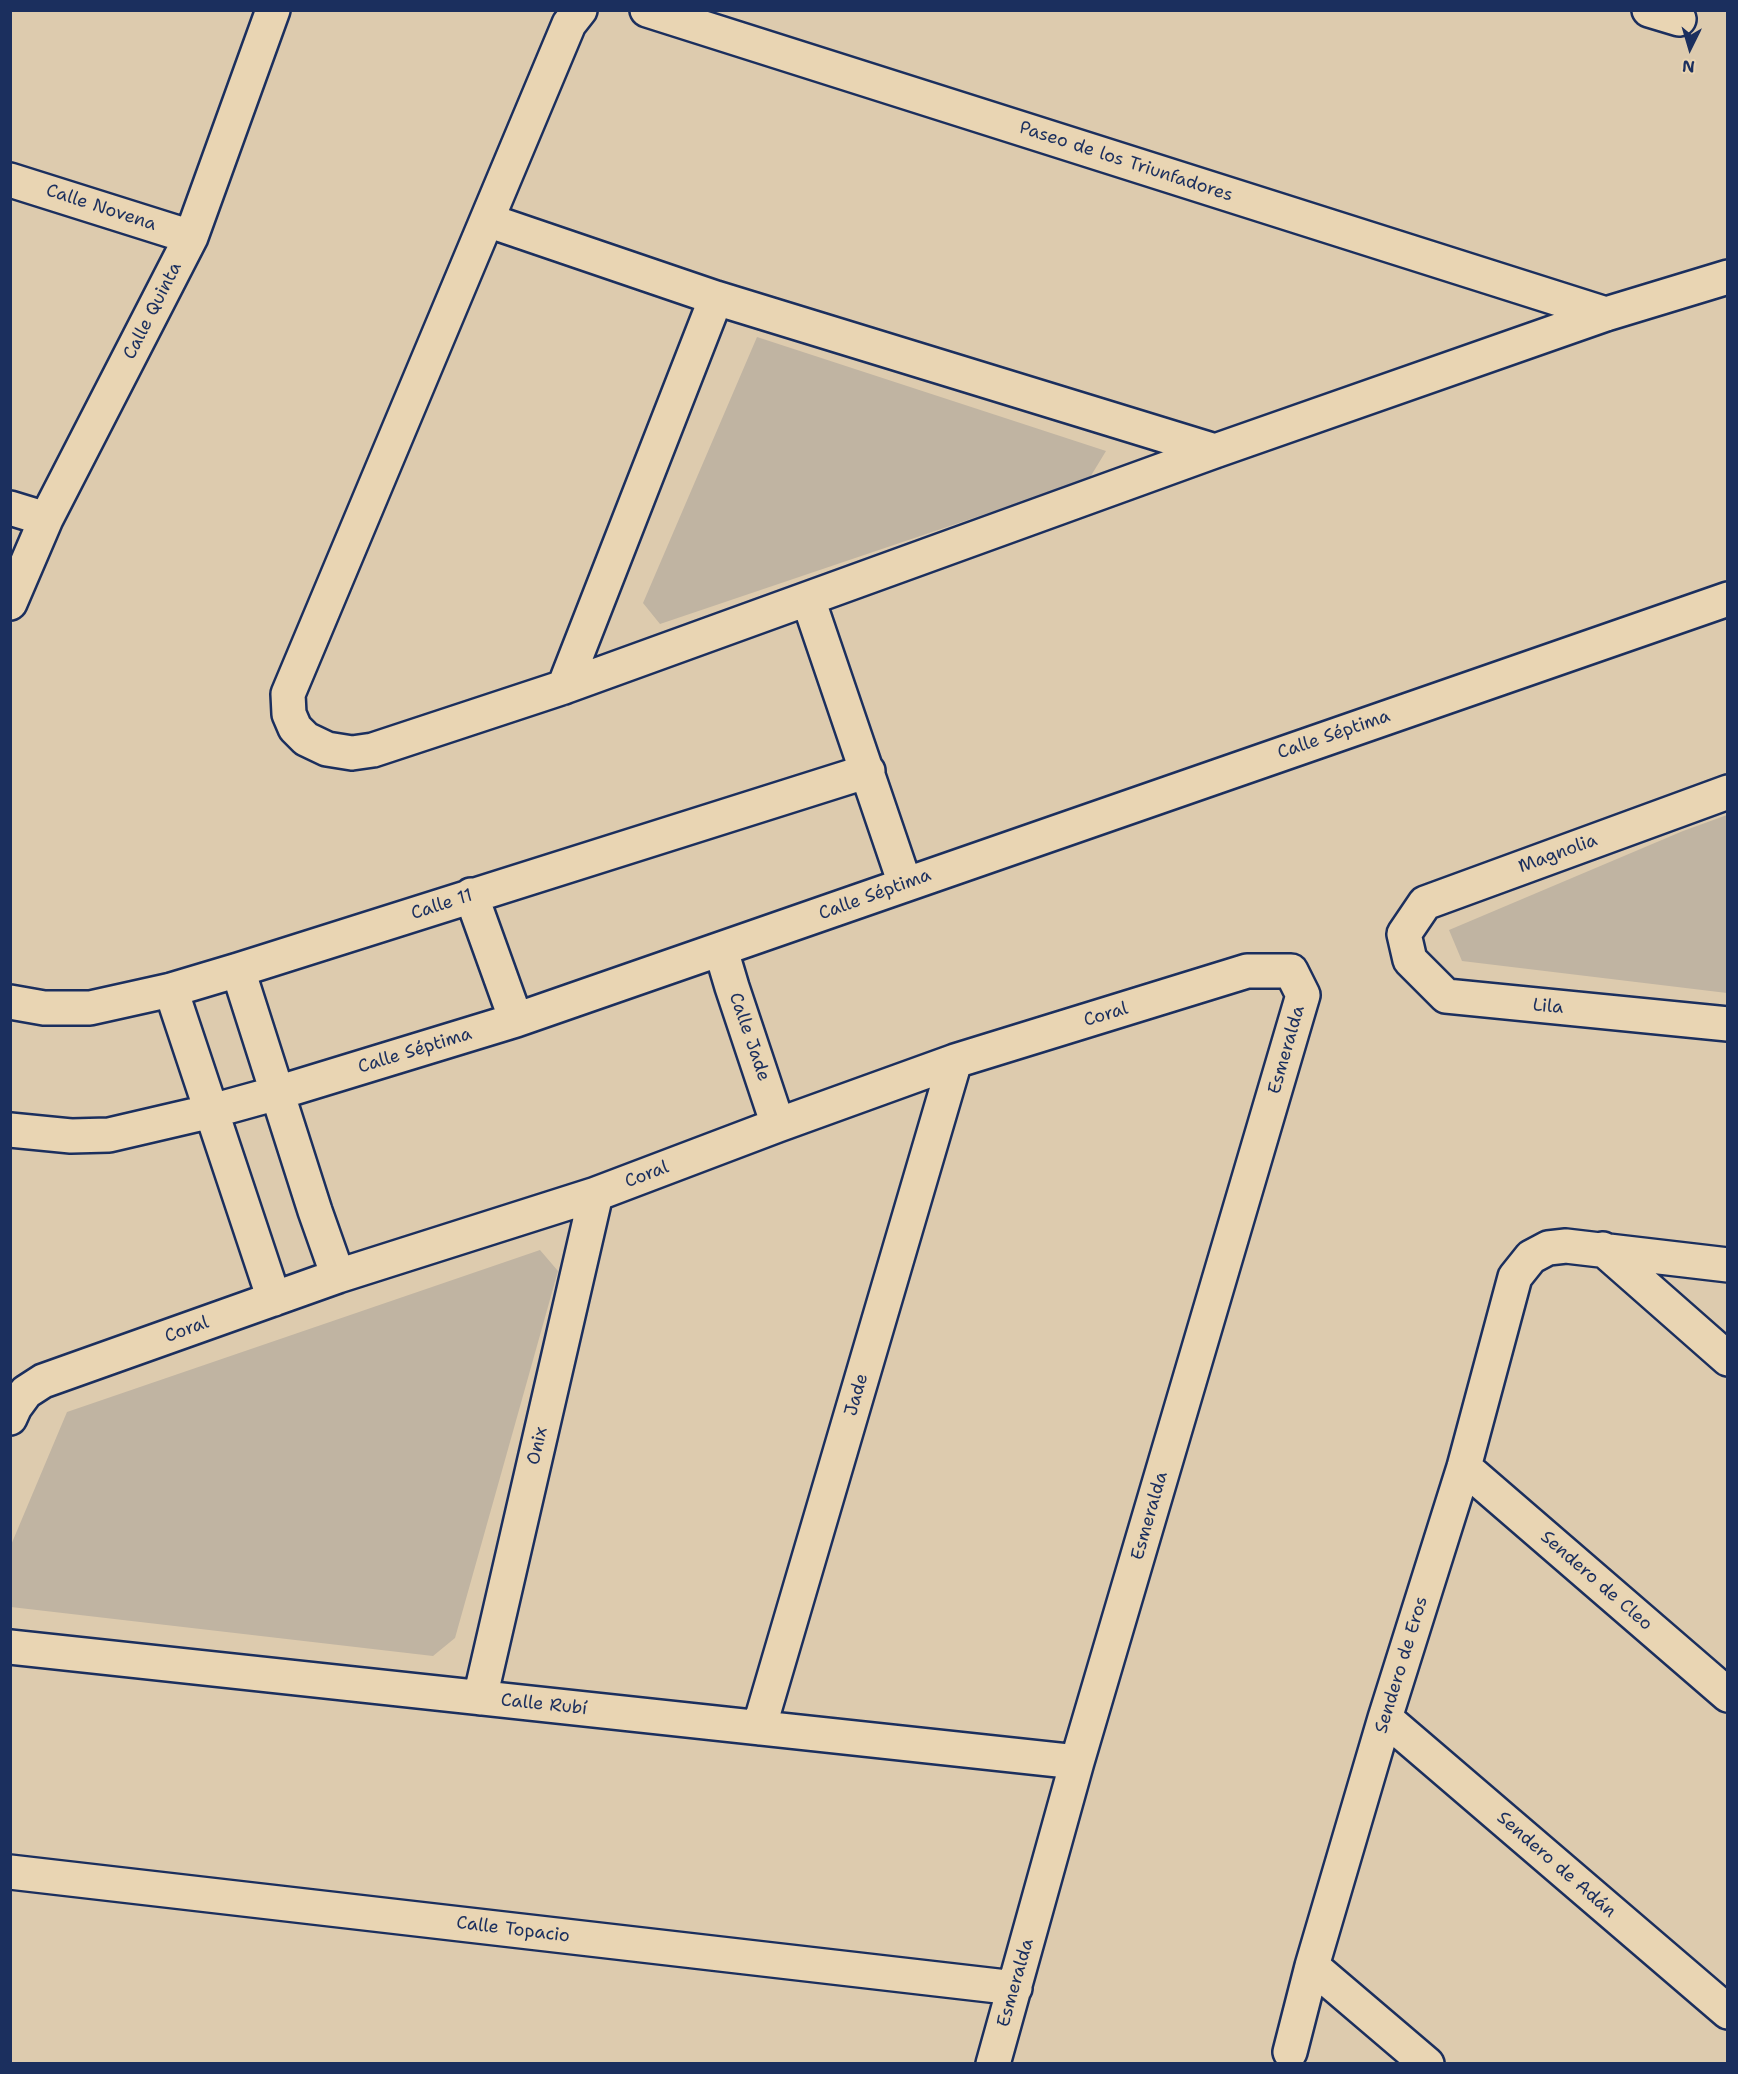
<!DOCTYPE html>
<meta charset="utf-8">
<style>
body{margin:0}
#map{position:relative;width:1738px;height:2074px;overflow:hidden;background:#ddcbae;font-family:"Shantell Sans",sans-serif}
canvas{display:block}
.frame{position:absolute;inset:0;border:12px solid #1b2f5e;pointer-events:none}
.north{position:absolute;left:1660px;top:18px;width:60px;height:60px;-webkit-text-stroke:4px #e9d5b3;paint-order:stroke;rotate:185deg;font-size:16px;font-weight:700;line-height:24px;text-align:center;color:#1b2f5e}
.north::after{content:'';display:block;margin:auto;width:21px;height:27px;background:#1b2f5e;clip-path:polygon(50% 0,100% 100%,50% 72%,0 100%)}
</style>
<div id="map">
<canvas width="1738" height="2074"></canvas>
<div class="frame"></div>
<div class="north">N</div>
</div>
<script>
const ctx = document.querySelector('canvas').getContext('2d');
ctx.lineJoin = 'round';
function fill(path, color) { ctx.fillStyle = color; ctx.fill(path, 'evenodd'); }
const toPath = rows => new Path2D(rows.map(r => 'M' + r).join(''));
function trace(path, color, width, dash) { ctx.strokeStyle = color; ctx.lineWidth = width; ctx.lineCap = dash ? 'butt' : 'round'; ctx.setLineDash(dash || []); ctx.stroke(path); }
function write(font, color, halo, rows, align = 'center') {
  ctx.font = font + ' "Shantell Sans",sans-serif'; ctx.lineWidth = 6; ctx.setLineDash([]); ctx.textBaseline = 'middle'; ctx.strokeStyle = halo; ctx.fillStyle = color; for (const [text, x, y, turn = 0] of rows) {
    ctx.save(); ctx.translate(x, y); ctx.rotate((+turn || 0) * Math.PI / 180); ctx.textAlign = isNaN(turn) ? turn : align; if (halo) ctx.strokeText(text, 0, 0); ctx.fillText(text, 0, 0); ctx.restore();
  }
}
const green = toPath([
 [757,337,1106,451,1089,479,660,624,643,603],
 [1727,815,1727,993,1462,961,1449,930,1683,831],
 [540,1250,558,1271,455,1638,433,1656,11,1607,11,1545,67,1412]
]);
const street = toPath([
 [580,10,569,24,288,694,289,714,295,728,306,739,327,749,352,753,373,750,564,687,1215,451,1606,314,1728,277],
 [647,10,1606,314],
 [1649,10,1679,19],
 [10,180,191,237],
 [487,220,716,298,1215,451],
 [10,508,46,519],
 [808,599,905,884],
 [10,603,46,519,191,237,273,10],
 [564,687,716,298],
 [1728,792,1425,903,1404,934,1410,960,1446,996,1728,1024],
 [471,895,516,1020],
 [721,950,732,987,778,1125],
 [238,970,315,1211,338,1276],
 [171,990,274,1299],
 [10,1002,44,1008,90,1008,171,990,238,970,868,771],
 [10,1130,71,1136,109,1135,212,1111,277,1093,516,1020,1728,599],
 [1603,1249,1728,1359],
 [10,1418,15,1407,26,1392,43,1381,338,1276,596,1194,778,1125,955,1061,1247,971,1291,971,1303,995,1077,1762,993,2064],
 [1464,1467,1728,1695],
 [10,1647,1077,1762],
 [480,1698,596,1194],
 [1385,1718,1728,2012],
 [759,1728,955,1061],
 [10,1872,1015,1988],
 [1312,1966,1427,2064],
 [1290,2052,1312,1966,1385,1718,1464,1467,1515,1277,1531,1257,1548,1248,1566,1246,1728,1265]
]);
const streetNames = [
 ["Paseo de los Triunfadores",1126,162,18],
 ["Calle Novena",101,208,18],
 ["Calle Quinta",153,311,-63],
 ["Calle Séptima",1334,735,-19],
 ["Magnolia",1558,854,-20],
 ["Calle Séptima",875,895,-20],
 ["Calle 11",442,905,-18],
 ["Lila",1548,1007,5],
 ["Coral",1106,1015,-17],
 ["Calle Jade",749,1037,71],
 ["Esmeralda",1287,1050,-74],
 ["Calle Séptima",415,1051,-17],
 ["Coral",647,1175,-21],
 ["Coral",187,1330,-20],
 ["Jade",857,1395,-74],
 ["Onix",538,1446,-77],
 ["Esmeralda",1150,1516,-74],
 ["Sendero de Cleo",1596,1581,41],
 ["Sendero de Eros",1402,1665,-73],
 ["Calle Rubí",544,1705,6],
 ["Sendero de Adán",1556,1865,41],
 ["Calle Topacio",513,1930,7],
 ["Esmeralda",1016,1983,-74]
];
fill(green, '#c0b4a2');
trace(street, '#1b2f5e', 38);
trace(street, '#e9d5b3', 33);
write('18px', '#1b2f5e', '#e9d5b3', streetNames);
</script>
